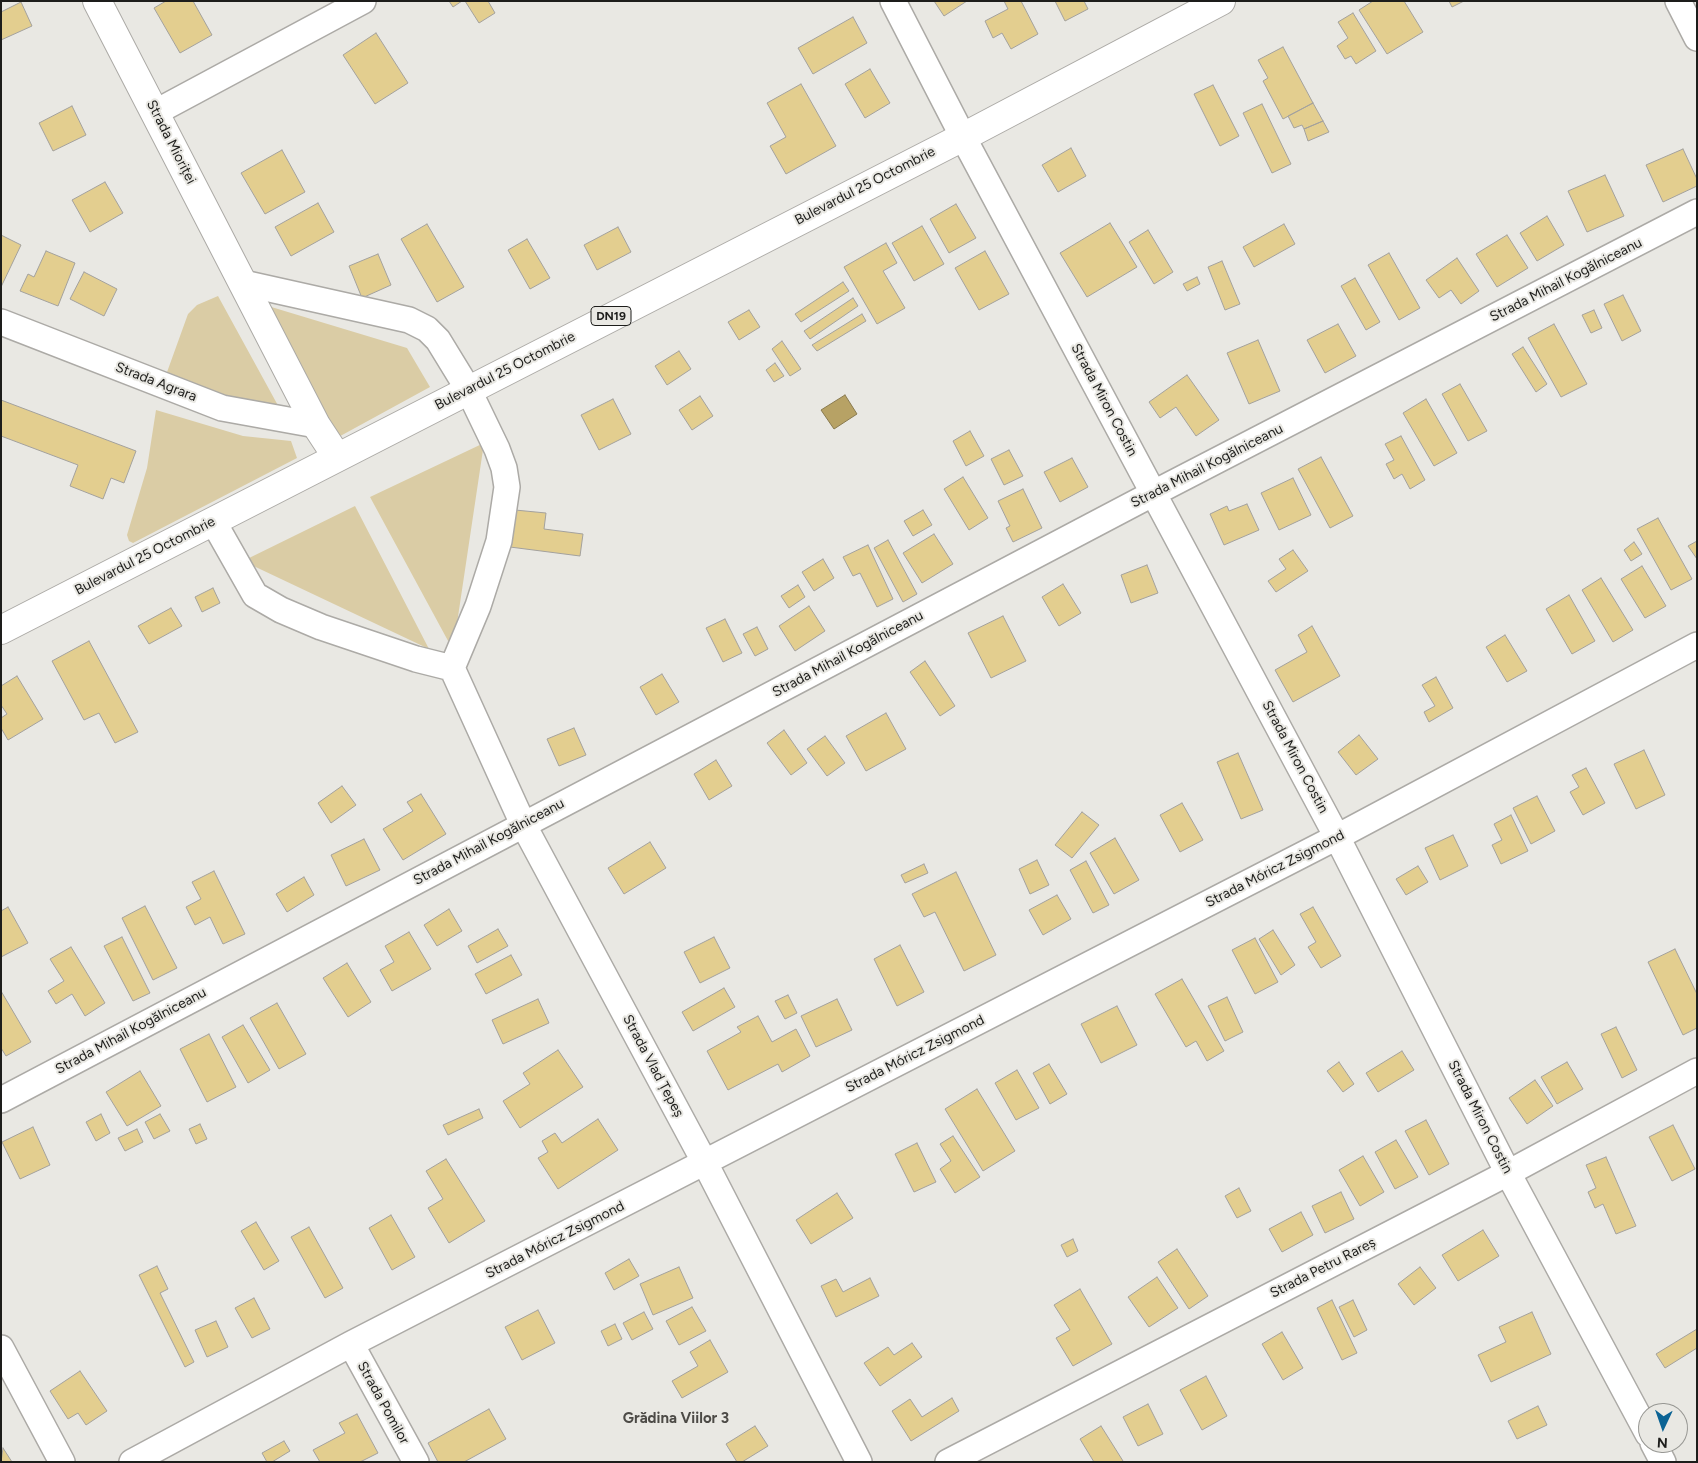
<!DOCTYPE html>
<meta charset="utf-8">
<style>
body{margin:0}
#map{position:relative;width:1698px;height:1463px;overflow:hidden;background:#e9e8e3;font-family:Figtree,sans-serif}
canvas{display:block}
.frame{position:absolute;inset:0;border:2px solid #1d1d1b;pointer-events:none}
.north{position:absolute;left:1638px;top:1403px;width:50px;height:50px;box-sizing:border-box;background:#e9e8e3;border:1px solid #979793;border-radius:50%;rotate:183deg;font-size:14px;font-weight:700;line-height:20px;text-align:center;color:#1d1d1b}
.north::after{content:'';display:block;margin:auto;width:18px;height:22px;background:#0b6394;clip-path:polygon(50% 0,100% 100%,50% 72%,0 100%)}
</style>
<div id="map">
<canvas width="1698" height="1463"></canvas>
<div class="frame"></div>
<div class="north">N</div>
</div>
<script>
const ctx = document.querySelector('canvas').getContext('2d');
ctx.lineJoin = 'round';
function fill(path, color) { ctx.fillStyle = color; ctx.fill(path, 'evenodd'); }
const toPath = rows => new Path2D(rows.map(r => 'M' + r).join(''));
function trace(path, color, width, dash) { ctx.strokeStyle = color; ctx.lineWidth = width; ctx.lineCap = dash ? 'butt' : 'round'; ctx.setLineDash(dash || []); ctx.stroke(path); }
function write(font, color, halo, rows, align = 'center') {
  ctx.font = font + ' Figtree,sans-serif'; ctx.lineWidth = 4; ctx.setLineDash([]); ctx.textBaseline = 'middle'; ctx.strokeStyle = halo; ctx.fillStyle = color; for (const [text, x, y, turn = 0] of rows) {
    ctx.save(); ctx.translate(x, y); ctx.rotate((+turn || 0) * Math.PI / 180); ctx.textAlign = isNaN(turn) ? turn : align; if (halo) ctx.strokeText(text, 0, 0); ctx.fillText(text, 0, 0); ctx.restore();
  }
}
const green = toPath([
 [218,296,281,411,162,386,188,314,197,305],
 [268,306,407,348,430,387,333,440],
 [156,410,243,436,291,441,297,458,133,543,129,541,127,535,147,468],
 [484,443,453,650,370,497],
 [355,506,429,649,243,561]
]);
const water = toPath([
 [845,395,857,414,834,429,821,410,845,395]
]);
const building = toPath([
 [166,1,193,1,212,35,180,53,154,8,166,1],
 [449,1,462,1,453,7,449,1],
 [465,1,488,1,495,13,479,23,465,1],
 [934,1,967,1,944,16,934,1],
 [1004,1,1021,1,1038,34,1011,49,1002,33,993,38,985,21,1008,9,1004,1],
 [1055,1,1084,1,1088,9,1065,21,1055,1],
 [1373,1,1404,1,1423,32,1387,54,1359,10,1373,1],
 [1449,1,1464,1,1452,7,1449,1],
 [21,2,32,26,1,40,1,12,21,2],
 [1353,13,1376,51,1356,64,1351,56,1345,59,1337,46,1348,38,1338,22,1353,13],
 [853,17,867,43,813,74,798,48,853,17],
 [376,33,408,83,375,104,343,55,376,33],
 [1283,47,1313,103,1283,119,1263,81,1268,78,1258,60,1283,47],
 [870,69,890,103,865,118,845,84,870,69],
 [801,84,836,146,786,174,770,146,786,137,767,103,801,84],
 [1213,85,1239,136,1220,146,1194,94,1213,85],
 [1313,103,1323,121,1304,129,1302,125,1294,128,1288,116,1313,103],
 [1262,104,1291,164,1272,173,1243,113,1262,104],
 [72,106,86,135,53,151,39,123,72,106],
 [1323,121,1329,132,1308,141,1304,129,1323,121],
 [1071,148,1086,176,1058,192,1042,165,1071,148],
 [1683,149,1697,179,1697,186,1663,202,1646,165,1683,149],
 [282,150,305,192,265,214,241,173,282,150],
 [1605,175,1624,216,1587,232,1568,191,1605,175],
 [105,182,123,213,90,232,72,200,105,182],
 [318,203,334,232,291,256,275,227,318,203],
 [956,204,976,238,949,253,930,219,956,204],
 [1547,216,1564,245,1537,261,1520,233,1547,216],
 [1110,223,1137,267,1087,297,1060,253,1110,223],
 [427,224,464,287,437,302,401,239,427,224],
 [1284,224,1295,244,1254,267,1243,247,1284,224],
 [922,226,944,264,914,281,892,243,922,226],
 [618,227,631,252,597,270,584,245,618,227],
 [1148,230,1173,272,1154,284,1129,242,1148,230],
 [1,235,21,245,1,287,1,235],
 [1507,235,1528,268,1497,287,1476,254,1507,235],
 [527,239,550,278,530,289,508,250,527,239],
 [886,243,897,263,883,271,905,308,877,324,844,267,886,243],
 [46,251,75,263,58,306,20,291,28,274,34,277,46,251],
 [985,251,1009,294,979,310,955,268,985,251],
 [1389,253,1420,308,1399,320,1368,265,1389,253],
 [378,254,391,285,362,298,349,266,378,254],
 [1457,258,1479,291,1461,304,1451,290,1439,298,1426,280,1457,258],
 [1222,261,1240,304,1225,310,1208,267,1222,261],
 [84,272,117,289,104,316,70,299,84,272],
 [1197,277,1200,284,1187,291,1183,284,1197,277],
 [1355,278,1380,322,1366,330,1341,286,1355,278],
 [843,282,849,291,801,322,795,314,843,282],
 [1623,295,1641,331,1622,341,1604,304,1623,295],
 [853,298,858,306,810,339,804,331,853,298],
 [749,310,760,327,739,340,728,322,749,310],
 [1594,310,1602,328,1591,333,1582,315,1594,310],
 [862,314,866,321,817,351,812,345,862,314],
 [1338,324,1356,356,1325,373,1307,340,1338,324],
 [1554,324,1587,384,1561,397,1528,338,1554,324],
 [1258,340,1280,391,1249,404,1227,353,1258,340],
 [782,341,801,369,790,376,772,349,782,341],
 [1523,347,1547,384,1536,392,1512,354,1523,347],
 [679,351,691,369,667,385,655,366,679,351],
 [775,363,784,376,774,382,766,370,775,363],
 [1187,375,1219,420,1196,436,1176,407,1160,418,1149,402,1187,375],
 [1460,384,1487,431,1468,441,1442,394,1460,384],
 [700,396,713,416,692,430,679,410,700,396],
 [613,399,631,434,599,450,581,415,613,399],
 [1426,399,1457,453,1434,466,1403,413,1426,399],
 [1,400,136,451,124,483,111,478,103,499,70,486,78,465,1,436,1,400],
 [970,431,984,456,966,466,953,441,970,431],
 [1401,436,1425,480,1410,489,1402,474,1394,479,1386,464,1394,460,1385,444,1401,436],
 [1009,450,1023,476,1004,485,991,459,1009,450],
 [1321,457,1353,516,1330,528,1298,469,1321,457],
 [1072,458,1088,487,1060,502,1044,472,1072,458],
 [963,477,988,518,969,530,944,489,963,477],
 [1293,478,1311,515,1279,530,1261,493,1293,478],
 [1023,489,1042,528,1013,542,1006,528,1010,526,998,501,1023,489],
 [1247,504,1259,530,1224,545,1210,514,1227,506,1229,511,1247,504],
 [515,510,546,513,544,529,583,534,580,556,510,547,515,510],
 [923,510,932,525,913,536,904,521,923,510],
 [1658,518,1692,579,1671,590,1637,529,1658,518],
 [934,534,953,564,922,583,903,553,934,534],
 [888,540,917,594,903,602,874,548,888,540],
 [1697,541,1697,559,1688,546,1697,541],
 [1634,542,1642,554,1631,561,1624,550,1634,542],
 [868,545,893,599,877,607,860,573,853,576,843,557,868,545],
 [1293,550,1308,571,1276,592,1268,581,1286,569,1279,559,1293,550],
 [823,559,834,578,814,591,802,572,823,559],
 [1147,565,1158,593,1131,603,1121,575,1147,565],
 [1642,566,1666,606,1645,618,1621,579,1642,566],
 [1601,578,1633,630,1613,642,1582,590,1601,578],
 [1063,584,1081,613,1059,626,1042,597,1063,584],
 [798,585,805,597,789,608,781,596,798,585],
 [213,588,220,603,202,612,195,597,213,588],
 [1569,595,1595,641,1572,654,1546,609,1569,595],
 [809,606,825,631,795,651,779,626,809,606],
 [171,608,182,626,149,644,138,626,171,608],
 [1003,616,1026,661,991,678,968,633,1003,616],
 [725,619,742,653,723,662,706,628,725,619],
 [1312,626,1340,676,1293,702,1275,670,1307,652,1298,635,1312,626],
 [757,627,768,649,755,656,743,634,757,627],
 [1505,635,1527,671,1507,682,1486,647,1505,635],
 [89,641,138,732,115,743,99,713,84,720,52,661,89,641],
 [925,661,955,706,940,716,910,672,925,661],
 [662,674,679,702,656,715,640,687,662,674],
 [17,676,43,719,8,740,1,728,1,718,7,714,1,705,1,686,17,676],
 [1436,677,1453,708,1429,722,1424,712,1435,706,1422,685,1436,677],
 [886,713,906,749,866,771,846,736,886,713],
 [574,728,586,755,559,766,547,739,574,728],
 [784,730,807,763,791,775,767,743,784,730],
 [1359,735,1378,759,1356,775,1338,752,1359,735],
 [825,736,845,763,827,776,807,749,825,736],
 [1644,750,1665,795,1636,809,1614,764,1644,750],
 [1238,753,1263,810,1241,819,1217,762,1238,753],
 [716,760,732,786,709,800,694,774,716,760],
 [1586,768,1605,803,1583,815,1570,792,1579,787,1572,775,1586,768],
 [342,786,356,805,331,823,318,803,342,786],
 [421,794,446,834,403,860,383,829,413,811,407,802,421,794],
 [1537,796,1555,831,1531,844,1513,808,1537,796],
 [1182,803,1203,840,1180,852,1160,815,1182,803],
 [1082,812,1099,825,1072,858,1055,845,1082,812],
 [1511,815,1528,851,1501,864,1492,845,1502,840,1494,824,1511,815],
 [1453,835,1468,866,1440,880,1425,848,1453,835],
 [1115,838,1139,880,1114,894,1090,853,1115,838],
 [364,839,380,870,346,886,331,855,364,839],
 [650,842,666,868,624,894,608,868,650,842],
 [1037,860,1049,885,1030,894,1019,869,1037,860],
 [1086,861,1109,905,1093,913,1070,870,1086,861],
 [924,864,928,873,905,883,901,875,924,864],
 [1418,866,1428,882,1406,895,1396,879,1418,866],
 [214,871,245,934,223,944,210,917,195,925,186,907,201,899,192,882,214,871],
 [956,872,996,955,964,971,935,912,924,917,912,894,956,872],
 [304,877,314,895,287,912,276,894,304,877],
 [1057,895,1071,919,1043,935,1029,910,1057,895],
 [145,906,177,968,153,980,122,918,145,906],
 [8,907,28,943,1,957,1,911,8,907],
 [1313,907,1341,956,1321,968,1308,947,1316,942,1300,914,1313,907],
 [449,909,462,931,437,946,424,925,449,909],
 [498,929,508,946,477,963,468,946,498,929],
 [1273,930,1295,965,1281,975,1259,939,1273,930],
 [409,932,431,969,392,991,380,970,394,962,385,946,409,932],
 [122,937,150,993,133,1001,104,946,122,937],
 [714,937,730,968,700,983,684,952,714,937],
 [1255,938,1278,982,1255,994,1232,950,1255,938],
 [900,945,924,992,897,1006,874,959,900,945],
 [71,947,105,1003,85,1016,72,994,56,1004,48,991,64,981,50,959,71,947],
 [1675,949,1697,994,1697,1028,1683,1035,1648,962,1675,949],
 [511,955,522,975,486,994,475,974,511,955],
 [347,963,371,1002,348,1017,323,978,347,963],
 [1182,979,1224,1051,1207,1061,1196,1041,1186,1047,1155,994,1182,979],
 [724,988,735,1007,693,1031,682,1012,724,988],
 [1,991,31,1042,6,1056,1,1048,1,991],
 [788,995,797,1013,785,1019,775,1001,788,995],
 [1227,997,1243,1032,1225,1041,1208,1006,1227,997],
 [538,999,549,1023,503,1044,492,1020,538,999],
 [837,999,852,1030,816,1047,801,1016,837,999],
 [277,1003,306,1054,279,1069,250,1018,277,1003],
 [1117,1006,1137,1045,1101,1063,1081,1024,1117,1006],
 [758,1016,772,1042,796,1029,810,1056,782,1072,778,1064,728,1090,707,1051,741,1032,737,1027,758,1016],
 [243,1025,270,1070,248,1083,222,1037,243,1025],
 [1616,1027,1637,1070,1622,1078,1601,1034,1616,1027],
 [209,1034,236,1087,207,1102,180,1049,209,1034],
 [558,1050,583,1087,520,1128,503,1101,530,1084,523,1073,558,1050],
 [1402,1051,1414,1070,1378,1092,1366,1073,1402,1051],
 [1339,1062,1354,1084,1343,1092,1327,1071,1339,1062],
 [1567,1062,1583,1089,1557,1104,1541,1077,1567,1062],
 [1049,1064,1067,1094,1050,1104,1033,1073,1049,1064],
 [1017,1070,1039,1108,1016,1120,995,1083,1017,1070],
 [140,1071,161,1106,127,1126,106,1092,140,1071],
 [1535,1080,1553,1106,1527,1124,1509,1098,1535,1080],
 [977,1089,1015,1151,983,1171,945,1109,977,1089],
 [479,1109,483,1118,448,1135,443,1125,479,1109],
 [101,1114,110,1133,96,1141,86,1122,101,1114],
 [160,1114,170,1131,154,1139,145,1122,160,1114],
 [598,1119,618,1150,558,1189,538,1158,548,1152,542,1141,555,1133,562,1143,598,1119],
 [1426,1120,1449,1164,1429,1175,1405,1131,1426,1120],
 [200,1124,207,1139,196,1144,189,1129,200,1124],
 [1673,1125,1695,1169,1672,1181,1649,1137,1673,1125],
 [33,1127,50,1165,20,1179,2,1142,33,1127],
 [137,1129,143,1142,125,1151,118,1138,137,1129],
 [953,1136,980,1177,955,1193,940,1169,951,1161,940,1144,953,1136],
 [1396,1140,1418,1177,1395,1189,1375,1152,1396,1140],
 [917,1143,936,1182,914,1192,895,1154,917,1143],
 [1363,1156,1384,1192,1360,1206,1339,1170,1363,1156],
 [1606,1157,1636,1226,1616,1234,1603,1204,1595,1208,1588,1192,1596,1188,1586,1165,1606,1157],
 [446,1159,485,1221,449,1243,428,1208,443,1199,426,1171,446,1159],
 [1239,1188,1251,1211,1237,1218,1225,1196,1239,1188],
 [1341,1192,1354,1219,1325,1233,1312,1206,1341,1192],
 [837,1193,853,1218,811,1244,796,1220,837,1193],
 [1301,1212,1313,1235,1282,1252,1269,1229,1301,1212],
 [391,1215,415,1257,392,1270,369,1228,391,1215],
 [256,1222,279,1261,264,1270,241,1231,256,1222],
 [309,1227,343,1288,325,1298,291,1237,309,1227],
 [1483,1230,1499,1256,1458,1281,1442,1255,1483,1230],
 [1073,1239,1078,1251,1067,1257,1061,1245,1073,1239],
 [1177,1249,1208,1296,1189,1309,1158,1262,1177,1249],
 [629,1259,639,1276,614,1290,605,1273,629,1259],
 [157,1266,168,1289,160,1293,194,1362,185,1367,139,1275,157,1266],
 [679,1267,693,1298,653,1315,640,1284,679,1267],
 [1420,1267,1436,1288,1414,1305,1398,1284,1420,1267],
 [1157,1277,1178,1308,1149,1327,1128,1297,1157,1277],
 [870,1278,879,1296,836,1317,821,1286,836,1279,843,1292,870,1278],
 [1080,1289,1112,1344,1073,1366,1056,1338,1070,1330,1054,1305,1080,1289],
 [254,1298,270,1329,252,1338,235,1308,254,1298],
 [1332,1300,1357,1353,1342,1360,1317,1308,1332,1300],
 [1353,1300,1367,1330,1354,1337,1339,1307,1353,1300],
 [692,1307,706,1331,679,1345,666,1321,692,1307],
 [538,1310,555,1343,522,1360,505,1327,538,1310],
 [644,1312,653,1329,632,1340,623,1323,644,1312],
 [1532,1312,1551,1354,1491,1382,1478,1355,1506,1342,1499,1327,1532,1312],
 [216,1321,228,1347,207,1357,195,1330,216,1321],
 [615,1324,622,1339,608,1346,601,1331,615,1324],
 [1697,1329,1697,1348,1665,1368,1656,1354,1697,1329],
 [1282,1332,1303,1368,1283,1380,1262,1344,1282,1332],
 [710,1340,728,1372,682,1398,672,1381,698,1366,690,1352,710,1340],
 [912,1343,922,1357,880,1386,864,1363,888,1347,894,1355,912,1343],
 [80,1371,107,1411,86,1425,78,1413,68,1419,50,1391,80,1371],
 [1206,1376,1227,1416,1202,1430,1180,1390,1206,1376],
 [952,1398,959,1411,911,1441,892,1411,910,1399,922,1417,952,1398],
 [1148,1404,1163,1434,1138,1446,1123,1417,1148,1404],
 [1538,1406,1547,1425,1517,1439,1508,1421,1538,1406],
 [489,1409,506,1439,464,1462,438,1462,428,1443,489,1409],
 [357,1414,378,1453,360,1462,320,1462,313,1450,345,1433,339,1423,357,1414],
 [755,1426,768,1446,742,1462,737,1462,726,1444,755,1426],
 [1101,1426,1123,1461,1121,1462,1094,1462,1080,1439,1101,1426],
 [284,1441,290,1451,272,1462,267,1462,262,1453,284,1441],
 [3,1448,12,1462,1,1462,3,1448]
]);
const street = toPath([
 [893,1,963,137,1337,837,1508,1173,1648,1434],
 [1678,1,1697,38],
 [156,112,363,1],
 [243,283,409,320,427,329,438,340,468,389,497,449,504,468,507,487,499,541,478,606,452,668],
 [1,322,222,408,316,425],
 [213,521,255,595,281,610,321,627,416,659,452,668],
 [452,668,523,824,705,1163,859,1462],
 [1,1100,1154,493,1697,212],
 [351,1344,416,1462],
 [1,1348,62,1462],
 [1653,1443,1663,1462],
 [132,1462,351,1344,1337,837,1697,645],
 [948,1462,1508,1173,1697,1071]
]);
const secondary = toPath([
 [97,1,316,425,337,457]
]);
const primary = toPath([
 [1,630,963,137,1221,1]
]);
const shields = [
 [611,316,40]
];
const shieldNames = [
 ["DN19",611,316]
];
const streetNames = [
 ["Strada Mioriței",171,142,63],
 ["Bulevardul 25 Octombrie",865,186,-27],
 ["Strada Mihail Kogălniceanu",1566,280,-27],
 ["Bulevardul 25 Octombrie",505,371,-27],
 ["Strada Agrara",156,382,21],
 ["Strada Miron Costin",1104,400,62],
 ["Strada Mihail Kogălniceanu",1207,466,-27],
 ["Bulevardul 25 Octombrie",145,556,-27],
 ["Strada Mihail Kogălniceanu",848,654,-28],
 ["Strada Miron Costin",1295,757,62],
 ["Strada Mihail Kogălniceanu",489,842,-28],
 ["Strada Móricz Zsigmond",1275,869,-27],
 ["Strada Mihail Kogălniceanu",131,1031,-28],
 ["Strada Móricz Zsigmond",915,1054,-27],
 ["Strada Vlad Țepeș",653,1066,62],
 ["Strada Miron Costin",1480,1117,63],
 ["Strada Móricz Zsigmond",555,1240,-27],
 ["Strada Petru Rareș",1323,1268,-27],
 ["Strada Pomilor",383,1403,61]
];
const neighbourhoodNames = [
 ["Grădina Viilor 3",676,1419]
];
fill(green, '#dacca5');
fill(water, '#b7a265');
trace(water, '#897a4f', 1);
fill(building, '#e3ce8f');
trace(building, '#a3a19d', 1);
trace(street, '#acaaa6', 28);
trace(secondary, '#acaaa6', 30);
trace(primary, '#acaaa6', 30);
trace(street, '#fff', 25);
trace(secondary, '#fff', 28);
trace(primary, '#fff', 28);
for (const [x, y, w] of shields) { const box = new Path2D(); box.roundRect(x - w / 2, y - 9.5, w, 19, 4); ctx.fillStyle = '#e9e8e3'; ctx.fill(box); trace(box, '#1d1d1b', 1); }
write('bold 12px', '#1d1d1b', null, shieldNames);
write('14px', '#1d1d1b', '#e9e8e3', streetNames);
write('bold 15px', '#4c4a46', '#e9e8e3', neighbourhoodNames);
</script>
